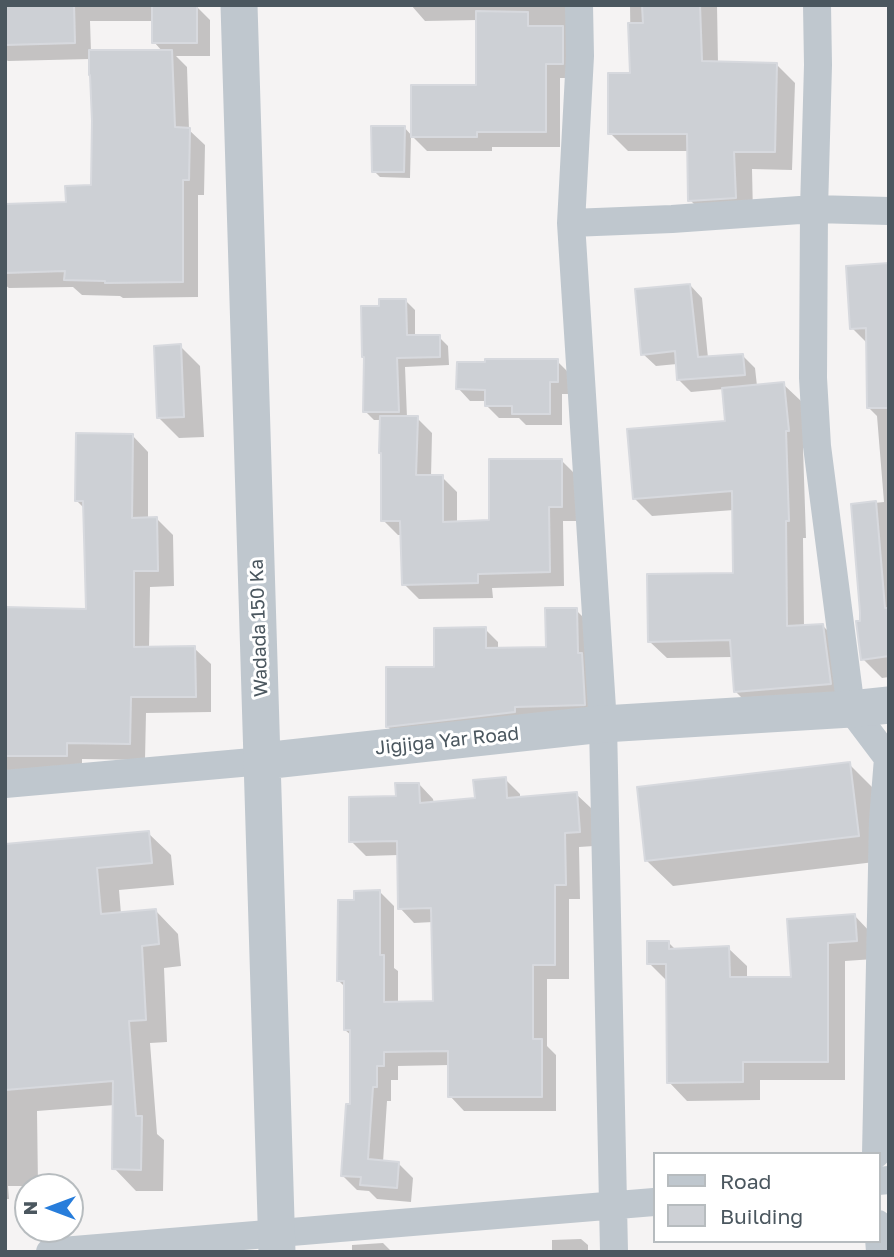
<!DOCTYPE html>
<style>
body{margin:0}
#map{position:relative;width:894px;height:1257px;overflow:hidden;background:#f5f3f3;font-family:"Golos Text",sans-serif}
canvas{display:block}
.frame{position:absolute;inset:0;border:7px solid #4b575f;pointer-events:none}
.legend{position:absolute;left:653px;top:1152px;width:228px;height:91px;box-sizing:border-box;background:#fff;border:2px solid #b7bcbf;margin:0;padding:9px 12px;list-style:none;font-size:21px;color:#4b575f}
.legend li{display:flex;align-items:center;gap:14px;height:35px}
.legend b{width:35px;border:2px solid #b7bcbf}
.north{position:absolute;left:14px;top:1173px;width:70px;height:70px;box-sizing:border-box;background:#fff;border:2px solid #b7bcbf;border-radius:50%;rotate:270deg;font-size:19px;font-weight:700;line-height:28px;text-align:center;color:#4b575f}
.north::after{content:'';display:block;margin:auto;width:24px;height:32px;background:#277ddb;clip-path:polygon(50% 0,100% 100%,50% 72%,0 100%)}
</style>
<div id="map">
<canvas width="894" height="1257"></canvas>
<div class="frame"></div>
<ul class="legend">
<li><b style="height:9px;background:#bfc7ce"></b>Road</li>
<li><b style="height:19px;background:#cdd0d5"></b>Building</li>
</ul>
<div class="north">N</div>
</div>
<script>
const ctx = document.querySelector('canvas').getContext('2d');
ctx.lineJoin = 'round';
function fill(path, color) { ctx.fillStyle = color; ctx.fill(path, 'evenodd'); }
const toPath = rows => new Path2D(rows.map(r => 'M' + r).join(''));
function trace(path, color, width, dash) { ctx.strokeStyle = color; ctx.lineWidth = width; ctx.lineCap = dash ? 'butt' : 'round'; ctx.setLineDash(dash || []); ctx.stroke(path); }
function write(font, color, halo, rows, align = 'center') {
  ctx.font = font + ' "Golos Text",sans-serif'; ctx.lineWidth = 6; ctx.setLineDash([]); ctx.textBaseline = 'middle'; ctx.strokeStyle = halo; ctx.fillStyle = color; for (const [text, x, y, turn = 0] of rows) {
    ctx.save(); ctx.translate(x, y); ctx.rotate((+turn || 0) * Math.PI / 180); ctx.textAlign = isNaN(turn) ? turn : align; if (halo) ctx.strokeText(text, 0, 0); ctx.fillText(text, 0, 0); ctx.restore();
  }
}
const shadow = toPath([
 [5,5,161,5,197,7,210,20,210,56,176,56,187,67,189,130,205,145,204,195,198,195,198,297,123,298,120,296,82,295,73,287,9,288,5,285,5,206,68,204,93,187,94,121,90,59,8,61,5,59],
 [90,21,154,21,154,42,163,52,91,52],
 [411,5,567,5,577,78,560,78,560,147,492,147,492,151,427,151,411,135,410,178,380,177,374,171,404,127,412,136,477,87,478,20,425,21],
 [630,5,717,5,718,64,777,65,795,83,792,170,752,169,753,215,708,218,690,200,689,151,628,151,610,133,631,75],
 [889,265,889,677,882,678,863,659,862,622,853,505,884,502,877,416,868,407,868,344,852,328],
 [690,285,702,298,708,358,743,356,755,368,757,386,783,384,801,401,806,448,803,448,806,538,803,538,804,627,823,626,840,643,848,702,753,709,735,691,733,657,667,658,649,641,735,574,734,510,652,516,634,498,727,423,724,389,691,392,678,379,677,364,656,366,643,354],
 [406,301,415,310,415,337,439,337,448,346,449,365,405,367,407,418,417,418,432,433,431,477,442,477,457,492,457,523,491,522,561,460,576,475,576,521,563,521,564,586,492,588,493,598,419,599,404,584,402,535,398,535,383,520,381,420,374,420,365,411,381,307],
 [180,346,200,366,204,437,179,438,159,418],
 [557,361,570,374,570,394,562,394,562,425,526,425,519,418,499,418,487,406,487,401,470,401,458,388],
 [132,435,148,452,148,519,157,519,173,535,174,586,150,587,149,649,194,648,211,664,211,712,146,713,145,760,82,759,82,772,5,772,5,608,88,610,85,509,76,500],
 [576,610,589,623,597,717,400,739,387,726,436,669,485,629,498,642,498,650,548,649],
 [849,764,875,790,883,861,673,886,647,861],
 [505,779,520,794,520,798,576,794,591,808,594,846,579,847,580,899,569,899,569,979,547,979,547,1046,556,1055,556,1111,464,1111,450,1096,450,1065,398,1066,398,1080,391,1080,391,1101,387,1101,383,1162,398,1163,413,1178,411,1202,377,1199,369,1191,357,1190,342,1175,352,1106,352,1036,345,1030,345,987,339,981,356,902,380,892,394,906,394,968,398,971,398,1004,434,1003,433,922,414,923,400,908,399,855,366,856,351,841,397,798,419,784,433,799,434,804,476,800],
 [148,833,171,855,174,885,119,890,121,914,156,911,178,934,181,966,164,968,167,1042,150,1043,157,1134,164,1140,163,1191,136,1191,114,1168,115,1105,37,1111,38,1186,8,1186,9,1199,5,1199,5,845],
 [854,915,872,934,874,959,845,961,845,1080,760,1080,760,1100,687,1101,669,1082,668,982,649,963,669,943,676,950,728,948,747,966,747,978,793,978],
 [581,1239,588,1245,588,1252,552,1252,552,1240],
 [383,1243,392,1252,352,1252,352,1245]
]);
const building = toPath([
 [5,5,74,5,75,43,5,45,5,5],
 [152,5,197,5,197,43,152,43,152,5],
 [642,5,700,5,702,61,777,63,775,152,734,152,736,198,688,201,687,134,608,134,608,73,630,73,628,23,643,23,642,5],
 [476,11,528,12,528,26,563,26,563,64,546,64,546,132,477,132,477,137,411,137,411,85,476,85,476,11],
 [89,50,172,50,175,127,190,128,189,180,183,180,183,282,105,283,105,281,64,280,65,271,5,273,5,204,66,202,65,186,91,185,92,121,90,75,89,75,89,50],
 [371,126,405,126,404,172,372,172,371,126],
 [889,263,889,408,867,408,866,328,850,329,846,266,889,263],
 [690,284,698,357,743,354,745,375,677,380,675,351,641,355,635,289,690,284],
 [379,299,406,299,407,335,440,335,440,357,397,358,399,412,363,412,364,357,362,357,361,306,379,306,379,299],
 [181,344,184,417,157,418,154,346,181,344],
 [485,359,558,359,558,382,550,382,550,414,512,414,512,406,485,406,485,390,456,389,457,362,485,362,485,359],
 [784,382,789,431,786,431,789,521,786,521,787,626,823,624,831,684,734,692,730,640,648,642,647,574,733,573,732,491,633,499,627,429,725,421,722,388,784,382],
 [380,416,418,416,416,475,443,475,443,522,489,520,489,459,562,459,562,507,549,507,550,572,478,574,478,583,402,585,400,521,381,521,381,453,379,453,380,416],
 [76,433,133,434,132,518,157,517,158,571,134,571,134,647,195,646,196,697,131,697,130,744,67,743,67,756,5,756,5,607,86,609,83,501,75,501,76,433],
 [876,501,885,608,889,608,889,656,861,660,856,621,860,621,860,612,851,504,876,501],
 [545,608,577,608,578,653,582,653,585,705,515,707,515,712,386,727,386,667,434,667,434,628,486,627,486,648,546,647,545,608],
 [850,762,859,836,645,861,637,787,850,762],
 [506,777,507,798,577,792,580,832,565,833,566,885,555,885,555,965,533,965,533,1039,542,1039,542,1097,448,1097,448,1051,384,1052,384,1066,377,1066,377,1087,373,1087,368,1159,399,1162,397,1188,360,1185,361,1177,341,1176,346,1104,350,1104,350,1030,344,1030,344,981,337,981,338,900,354,900,354,891,380,890,380,955,384,955,384,1002,433,1001,431,908,398,909,397,841,349,842,349,797,396,796,395,783,419,783,420,803,475,798,473,780,506,777],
 [149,831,152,863,97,868,101,914,156,909,159,944,142,946,146,1020,129,1021,136,1116,142,1116,141,1170,112,1169,113,1081,5,1090,5,844,149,831],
 [855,914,857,941,828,943,828,1062,743,1062,743,1082,667,1083,666,964,647,964,647,941,669,941,669,949,729,946,730,977,791,977,787,919,855,914]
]);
const minor = toPath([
 [579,5,580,56,571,223,603,724,614,1252],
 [817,5,818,65,814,209,813,378,817,446,851,709,888,758,883,821,876,1154],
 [571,223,672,219,814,209,889,211],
 [5,784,263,761],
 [878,1181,889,1180],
 [878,1224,880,1252],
 [50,1252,654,1202]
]);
const tertiary = toPath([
 [239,5,277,1252],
 [263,761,603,724,851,709,889,705]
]);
const streetNames = [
 ["Wadada 150 Ka",259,628,-92],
 ["Jigjiga Yar Road",447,741,-6]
];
fill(shadow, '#0003');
fill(building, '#cdd0d5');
trace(building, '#d7d9de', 2);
trace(minor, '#bfc7ce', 28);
trace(tertiary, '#bfc7ce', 37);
write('19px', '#4b575f', '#fff', streetNames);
</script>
